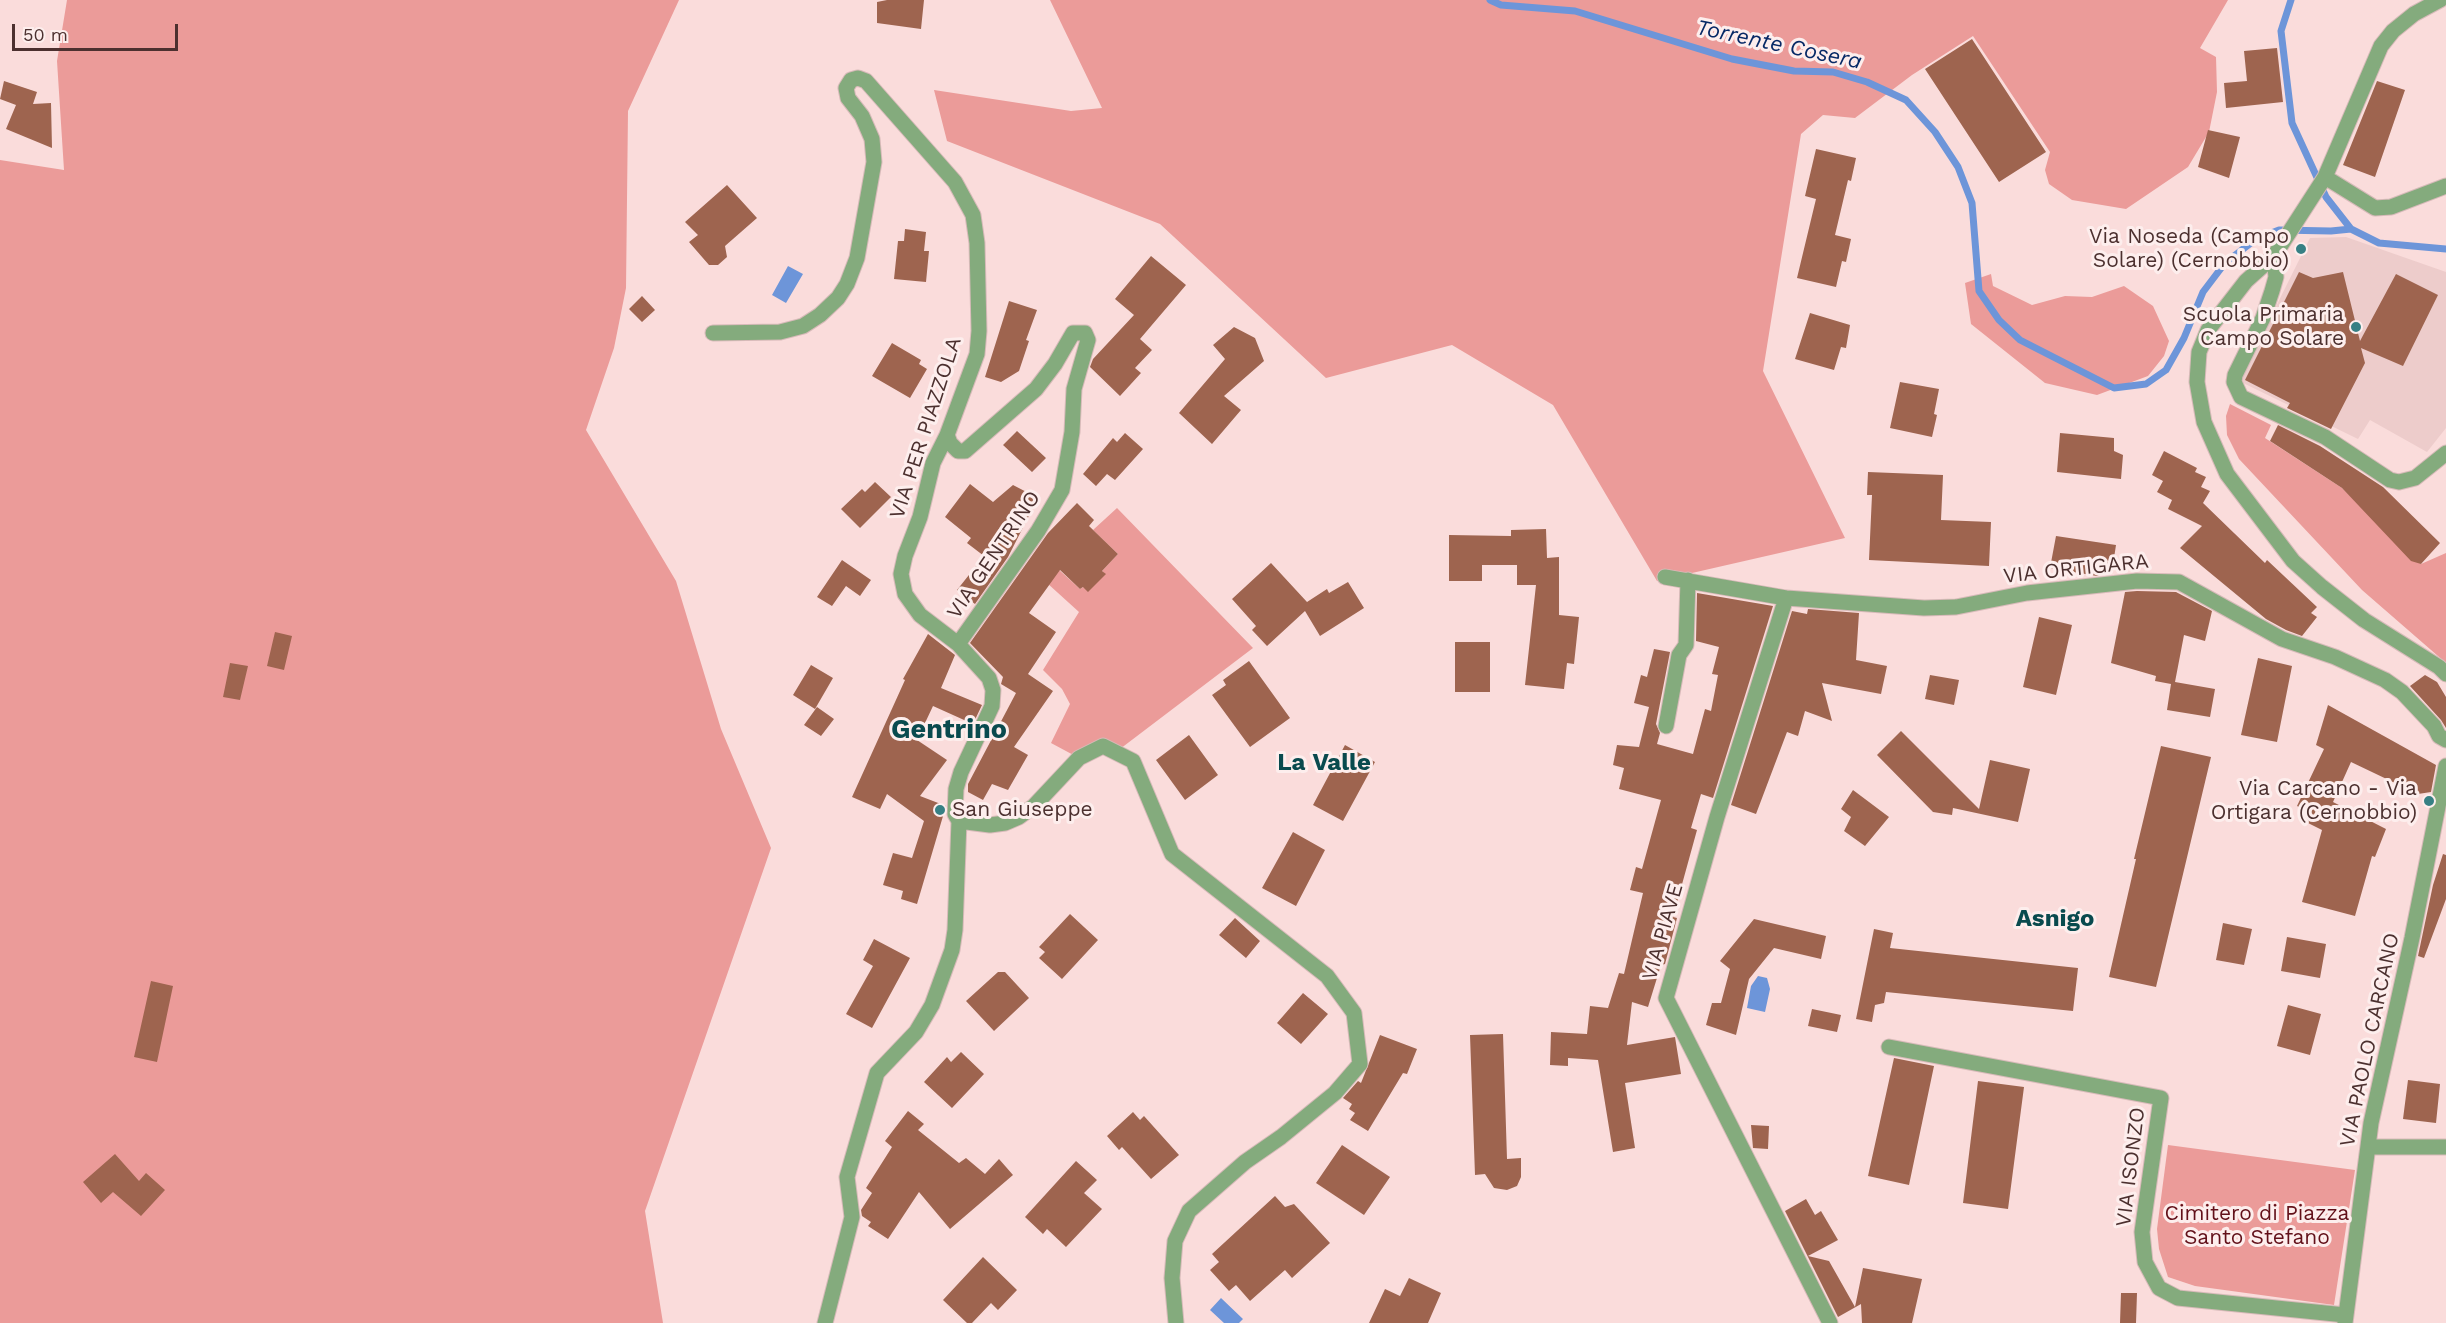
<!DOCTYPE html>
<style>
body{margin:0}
#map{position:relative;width:2446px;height:1323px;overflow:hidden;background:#fadcdb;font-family:"Work Sans",sans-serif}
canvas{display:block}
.scale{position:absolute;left:12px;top:24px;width:166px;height:27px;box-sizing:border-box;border:3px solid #4c302f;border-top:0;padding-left:8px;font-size:18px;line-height:21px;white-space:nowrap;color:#4c302f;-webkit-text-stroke:4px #fdeeed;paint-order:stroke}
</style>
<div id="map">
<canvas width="2446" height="1323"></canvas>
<div class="scale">50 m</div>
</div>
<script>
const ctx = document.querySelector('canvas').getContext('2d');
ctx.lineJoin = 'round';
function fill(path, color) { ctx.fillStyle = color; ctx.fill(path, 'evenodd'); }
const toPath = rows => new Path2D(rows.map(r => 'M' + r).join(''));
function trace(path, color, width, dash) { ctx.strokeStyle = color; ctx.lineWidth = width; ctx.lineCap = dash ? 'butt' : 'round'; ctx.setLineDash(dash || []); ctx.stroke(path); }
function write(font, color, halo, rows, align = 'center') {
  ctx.font = font + ' "Work Sans",sans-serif'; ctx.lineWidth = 6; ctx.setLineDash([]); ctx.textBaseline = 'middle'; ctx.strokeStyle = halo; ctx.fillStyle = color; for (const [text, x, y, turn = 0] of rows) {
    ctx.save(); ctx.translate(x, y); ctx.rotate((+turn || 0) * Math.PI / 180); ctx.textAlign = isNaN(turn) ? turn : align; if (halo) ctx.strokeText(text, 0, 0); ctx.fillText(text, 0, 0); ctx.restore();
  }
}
const built = toPath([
 [2346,237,2446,272,2446,428,2427,452,2370,420,2358,439,2239,381,2310,238]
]);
const green = toPath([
 [67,0,679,0,628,111,626,288,614,348,586,430,676,581,721,729,771,848,645,1211,663,1323,0,1323,0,160,64,170,57,61],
 [1050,0,2228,0,2200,48,2216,57,2217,92,2209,132,2188,167,2126,209,2072,200,2049,184,2045,170,2050,152,1973,36,1912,75,1855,118,1823,115,1801,134,1763,371,1845,538,1657,581,1553,405,1452,345,1326,378,1160,224,947,141,934,90,1071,111,1102,108],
 [1991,274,1993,286,2032,305,2065,296,2092,297,2124,286,2153,306,2169,341,2164,356,2148,376,2097,395,2045,383,1971,324,1965,283],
 [2230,404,2271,425,2265,438,2342,488,2421,564,2446,553,2446,663,2362,590,2239,459,2227,435,2226,416],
 [1117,508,1253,648,1116,752,1103,746,1079,758,1051,743,1070,704,1062,689,1043,670,1079,612,1047,583,1058,569,1080,589,1105,574,1102,571,1118,554,1093,530],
 [2168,1145,2355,1170,2334,1305,2195,1286,2168,1277,2159,1249,2157,1229]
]);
const water = toPath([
 [788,266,803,274,786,303,772,295],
 [1758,976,1767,978,1770,989,1765,1012,1747,1008,1751,986],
 [1221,1298,1243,1319,1239,1323,1224,1323,1210,1310]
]);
const stream = toPath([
 [1490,0,1501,5,1575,11,1732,59,1794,71,1833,72,1867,82,1906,100,1935,132,1958,167,1972,203,1979,291,1999,320,2020,340,2114,388,2146,384,2166,370,2184,338,2203,292,2225,263,2256,239,2279,230,2331,231,2351,229],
 [2291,0,2281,31,2292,123,2326,197,2351,229,2379,243,2446,249]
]);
const building = toPath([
 [887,0,924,0,921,29,877,23,877,2],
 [1972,39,2046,152,1999,182,1925,69],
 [2277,48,2283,102,2226,108,2224,83,2247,81,2244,51],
 [4,81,37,92,33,104,51,103,52,148,6,129,16,105,0,99],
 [2377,81,2405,90,2375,177,2343,165],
 [2208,130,2240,137,2229,178,2198,167],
 [1816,149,1856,158,1851,181,1848,180,1835,235,1851,239,1846,262,1842,261,1836,287,1797,278,1816,199,1805,196],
 [727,185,757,218,725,246,727,257,718,265,709,265,689,242,698,235,685,222],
 [905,229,926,232,924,251,929,251,926,282,894,279,898,241,904,241],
 [1151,256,1186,285,1140,339,1152,350,1135,368,1141,373,1120,396,1090,367,1093,359,1134,315,1115,299],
 [2299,272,2313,278,2343,272,2360,341,2396,274,2438,295,2403,366,2361,348,2365,363,2331,429,2287,408,2290,403,2245,380],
 [642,296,655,310,642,322,629,309],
 [1009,301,1037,310,1026,340,1029,341,1019,371,1001,382,985,377],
 [1810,313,1850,325,1846,348,1841,347,1834,370,1795,359],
 [1234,327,1255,338,1264,361,1224,396,1241,410,1212,444,1179,413,1225,359,1213,345],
 [892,343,921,360,919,364,927,369,910,398,872,376],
 [1900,382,1939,389,1934,414,1937,415,1932,437,1890,428],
 [2278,425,2320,446,2383,487,2440,543,2421,564,2411,561,2342,488,2270,441],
 [1017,431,1046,458,1032,472,1003,445],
 [1125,433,1143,449,1115,480,1107,474,1096,486,1083,474,1113,438,1117,442],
 [2060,433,2114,438,2114,451,2123,455,2121,479,2057,472],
 [2164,451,2197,468,2195,472,2206,477,2201,487,2210,491,2203,503,2265,563,2267,560,2317,607,2311,613,2317,617,2302,636,2286,630,2266,619,2180,548,2202,526,2168,509,2172,500,2157,492,2163,481,2152,475],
 [1868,472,1943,475,1941,520,1991,522,1989,566,1869,560,1872,495,1867,495],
 [875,482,891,497,860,528,841,509,862,489,865,492],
 [970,484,993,502,1013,485,1038,498,1008,557,975,604,957,590,984,556,967,543,971,538,945,517],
 [1077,503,1094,520,1089,526,1118,554,1102,571,1106,574,1088,592,1083,587,1080,589,1060,570,1029,613,1056,632,1028,674,1053,691,1014,747,1028,755,1008,790,992,784,983,800,968,792,968,784,1016,693,1001,684,1003,677,970,643,1048,533],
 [1546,529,1547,558,1559,557,1559,615,1579,617,1574,664,1567,663,1564,689,1525,685,1536,585,1517,585,1517,565,1482,565,1482,581,1449,581,1449,535,1511,536,1511,530],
 [2056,536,2116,545,2112,571,2097,576,2050,568],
 [842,560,871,580,860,596,846,586,832,606,817,597],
 [1271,563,1307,602,1327,589,1329,593,1348,582,1364,608,1320,636,1305,611,1267,646,1252,630,1256,626,1232,599],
 [2137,591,2176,592,2212,611,2205,641,2184,635,2175,682,2215,689,2210,717,2167,710,2171,684,2155,681,2156,676,2111,663,2125,592],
 [1697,593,1773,606,1713,798,1701,794,1691,828,1697,830,1673,917,1677,918,1665,964,1661,965,1648,1007,1632,1002,1627,1045,1675,1037,1681,1074,1625,1083,1635,1148,1613,1152,1598,1060,1568,1058,1568,1066,1550,1065,1551,1032,1587,1034,1590,1006,1608,1008,1619,973,1624,974,1643,893,1630,890,1636,867,1642,869,1661,800,1619,789,1624,768,1613,765,1617,745,1639,747,1649,707,1634,703,1641,675,1647,677,1654,649,1670,652,1656,724,1660,733,1657,744,1693,754,1705,709,1711,711,1718,675,1712,674,1719,647,1696,641],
 [1808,609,1859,613,1856,660,1887,666,1881,694,1822,683,1832,721,1805,711,1798,736,1787,732,1756,814,1731,805,1792,611,1807,614],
 [2039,617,2072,625,2056,695,2023,687],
 [275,632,292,636,284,670,267,666],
 [928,634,955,655,941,688,982,705,973,724,933,706,917,740,947,760,920,796,946,806,917,904,901,899,903,891,883,885,893,853,912,858,924,821,887,794,880,809,852,797,905,680,903,679],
 [1455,642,1490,642,1490,692,1455,692],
 [2258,658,2292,666,2277,742,2241,735],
 [1249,661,1290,718,1250,747,1212,695,1226,685,1223,680],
 [230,663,248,666,240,700,223,697],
 [811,665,833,678,815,709,793,695],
 [1930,675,1959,680,1954,705,1925,699],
 [2425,675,2437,682,2446,697,2446,728,2441,720,2410,686],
 [2328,705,2436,765,2431,792,2418,794,2351,762,2333,802,2386,829,2375,857,2372,856,2355,916,2302,902,2322,830,2302,820,2307,811,2297,806,2324,749,2316,745],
 [817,707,834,719,821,736,804,725],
 [1901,731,1979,809,1990,760,2030,769,2018,822,1953,808,1952,815,1933,812,1877,755],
 [1189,735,1218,775,1185,800,1156,760],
 [1345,745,1375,762,1343,821,1313,805],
 [2161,746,2211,757,2156,987,2109,977,2136,859,2134,859],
 [1853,790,1889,817,1865,846,1844,831,1851,817,1841,809],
 [1293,832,1325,850,1296,906,1262,888],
 [2443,854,2446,855,2446,899,2424,958,2418,956,2433,885],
 [1070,914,1098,940,1062,979,1039,958,1045,952,1039,947],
 [1235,918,1260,941,1246,958,1219,935],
 [1754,919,1826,936,1821,959,1774,948,1749,979,1736,1035,1706,1025,1712,1003,1721,1003,1730,969,1720,961],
 [2223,923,2252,929,2244,965,2216,960],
 [1874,929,1893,933,1890,948,2078,968,2073,1011,1886,992,1884,1003,1875,1005,1872,1022,1856,1019],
 [2287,937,2326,944,2320,978,2281,971],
 [874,939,910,958,872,1028,846,1014,873,966,863,960],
 [998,972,1005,972,1029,998,994,1031,966,1001],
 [151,981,173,986,157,1062,134,1057],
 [1303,993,1328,1014,1301,1044,1277,1023],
 [2288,1005,2321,1014,2310,1055,2277,1046],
 [1812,1009,1841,1015,1837,1032,1808,1026],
 [1503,1034,1507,1159,1521,1158,1521,1177,1517,1186,1507,1190,1494,1188,1485,1174,1475,1175,1470,1035],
 [1380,1035,1417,1049,1407,1074,1403,1073,1368,1131,1350,1120,1355,1113,1349,1109,1352,1104,1343,1098,1358,1081,1361,1083],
 [961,1052,984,1074,952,1108,924,1082,947,1057,951,1062],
 [1894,1058,1934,1066,1909,1185,1868,1176],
 [2408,1080,2440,1084,2436,1123,2403,1119],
 [1978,1081,2024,1087,2008,1209,1963,1203],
 [908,1111,924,1124,918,1130,959,1163,966,1158,985,1174,999,1159,1013,1175,950,1229,919,1192,888,1239,868,1226,871,1222,862,1216,861,1210,872,1193,866,1188,892,1147,885,1141],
 [1133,1112,1140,1120,1144,1116,1179,1155,1151,1179,1122,1147,1119,1150,1107,1136],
 [1751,1125,1769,1126,1768,1149,1753,1148],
 [1342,1145,1390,1177,1364,1215,1316,1183],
 [115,1154,139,1181,146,1173,165,1190,141,1216,113,1192,101,1203,83,1182],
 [1076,1161,1097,1180,1084,1193,1102,1209,1066,1247,1047,1229,1043,1234,1025,1217],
 [1275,1196,1285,1207,1294,1204,1330,1243,1292,1278,1285,1270,1250,1301,1236,1285,1229,1291,1210,1270,1219,1262,1212,1254],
 [1806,1199,1815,1215,1821,1211,1838,1240,1808,1256,1829,1261,1855,1307,1863,1268,1922,1279,1912,1323,1862,1323,1861,1304,1838,1317,1785,1211],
 [983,1257,1017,1290,998,1310,991,1303,972,1323,967,1323,943,1300],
 [1409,1278,1441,1293,1428,1323,1369,1323,1385,1289,1400,1296],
 [2121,1293,2137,1293,2136,1323,2120,1323]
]);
const street = toPath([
 [2440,0,2414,14,2393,31,2381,46,2325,177,2274,256,2246,281,2208,330,2199,352,2197,382,2204,422,2227,474,2293,561,2322,587,2364,620,2439,667,2446,674],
 [2325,177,2375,208,2391,207,2446,186],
 [2274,256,2276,277,2272,291,2263,318,2235,375,2234,382,2241,397,2325,437,2390,480,2399,482,2415,478,2446,453],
 [713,333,780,332,803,326,820,315,838,298,847,284,857,258,874,162,872,139,862,116,848,98,846,88,851,80,858,78,866,81,955,182,973,215,977,243,979,331,977,354,947,435,933,463,920,517,905,556,901,574,905,594,920,615,958,644,989,678,993,690,992,706,961,772,956,789,955,814,959,821,955,930,952,950,932,1005,916,1032,877,1073,847,1177,852,1217,825,1323],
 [947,435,950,443,958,451,965,451,973,444,1036,389,1055,364,1073,333,1085,333,1088,340,1074,389,1072,432,1062,490,1038,531,958,644],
 [1665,577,1786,598,1924,608,1956,607,2027,593,2137,581,2179,582,2282,639,2335,657,2385,680,2402,692,2434,726,2439,736,2446,740],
 [1786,598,1717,817,1666,998,1830,1323],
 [1666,726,1679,655,1686,645,1688,580],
 [959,821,990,825,1005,823,1019,817,1034,806,1079,758,1103,746,1133,761,1172,854,1327,976,1354,1013,1360,1064,1335,1093,1281,1137,1245,1162,1189,1211,1175,1241,1172,1278,1176,1323],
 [1889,1047,2161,1098,2142,1232,2145,1262,2159,1288,2178,1298,2345,1315],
 [2369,1147,2446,1147],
 [2345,1323,2371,1123,2412,938,2446,766]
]);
const markers = [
 [2301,249,6,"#378084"],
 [2356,327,6,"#378084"],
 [2429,801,6,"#378084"],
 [940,810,6,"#378084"]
];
const poiNames = [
 ["Via Noseda (Campo",2289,237],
 ["Solare) (Cernobbio)",2289,261],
 ["Scuola Primaria",2344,315],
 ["Campo Solare",2344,339],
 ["Via Carcano - Via",2417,789],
 ["Ortigara (Cernobbio)",2417,813],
 ["San Giuseppe",952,810,"left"]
];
const streetNames = [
 ["VIA PER PIAZZOLA",926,428,-72],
 ["VIA GENTRINO",994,555,-56],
 ["VIA ORTIGARA",2076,569,-6],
 ["VIA PIAVE",1663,932,-74],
 ["VIA PAOLO CARCANO",2370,1040,-78],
 ["VIA ISONZO",2131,1167,-83]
];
const parkNames = [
 ["Cimitero di Piazza",2257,1214],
 ["Santo Stefano",2257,1238]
];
const waterNames = [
 ["Torrente Cosera",1779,45,12]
];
const quarterNames = [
 ["La Valle",1324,763],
 ["Asnigo",2055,919]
];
const districtNames = [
 ["Gentrino",949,730]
];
fill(built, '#edcccb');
fill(green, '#eb9b99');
fill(water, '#6d95d9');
trace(stream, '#6d95d9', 7);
fill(building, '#9e644f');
trace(street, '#d7bab9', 17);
trace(street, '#84ab7d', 15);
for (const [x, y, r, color] of markers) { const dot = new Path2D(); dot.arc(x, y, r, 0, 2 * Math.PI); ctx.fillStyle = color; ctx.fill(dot); trace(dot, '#fdeeed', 2); }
write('21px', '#4c302f', '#fdeeed', poiNames, 'right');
write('21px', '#4c302f', '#fdeeed', streetNames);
write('21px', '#621019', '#fdeeed', parkNames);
write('italic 22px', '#072966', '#fdeeed', waterNames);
write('bold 24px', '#094a4e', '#fdeeed', quarterNames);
write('bold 27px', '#094a4e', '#fdeeed', districtNames);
</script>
